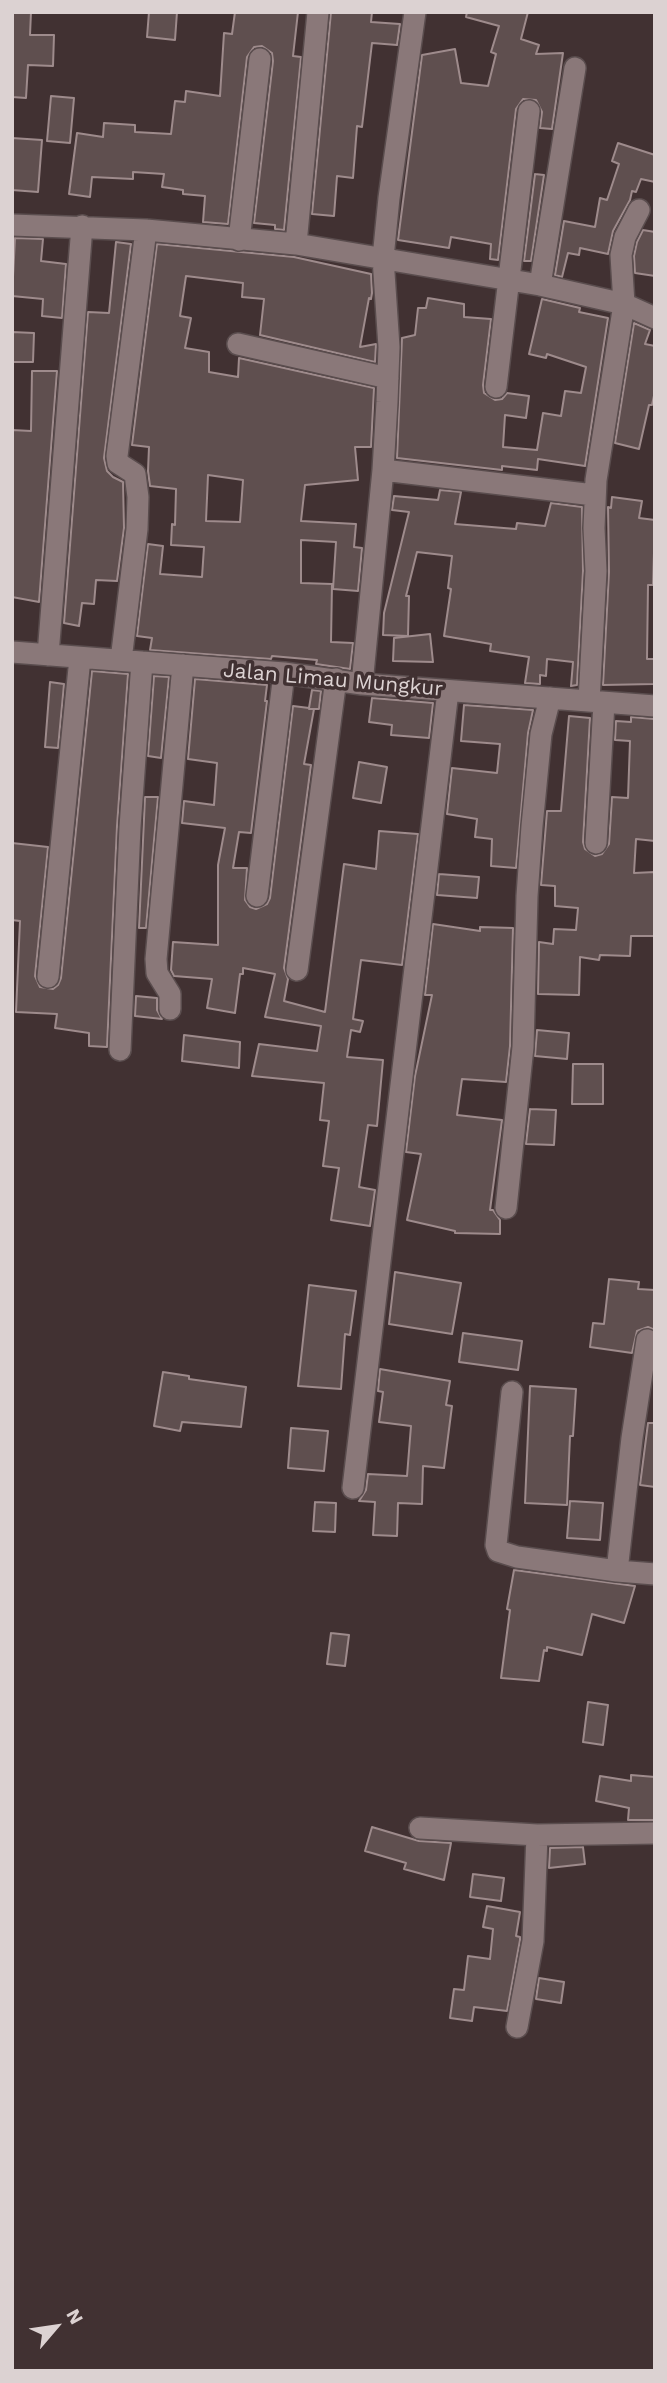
<!DOCTYPE html>
<style>
body{margin:0}
#map{position:relative;width:667px;height:2383px;overflow:hidden;background:#413132;font-family:"Work Sans",sans-serif}
canvas{display:block}
.frame{position:absolute;inset:0;border:14px solid #dcd2d2;pointer-events:none}
.north{position:absolute;left:21px;top:2292px;width:70px;height:70px;-webkit-text-stroke:5px #413132;paint-order:stroke;rotate:61deg;font-size:19px;font-weight:700;line-height:28px;text-align:center;color:#dcd2d2}
.north::after{content:'';display:block;margin:auto;width:24px;height:32px;background:#dcd2d2;clip-path:polygon(50% 0,100% 100%,50% 72%,0 100%)}
</style>
<div id="map">
<canvas width="667" height="2383"></canvas>
<div class="frame"></div>
<div class="north">N</div>
</div>
<script>
const ctx = document.querySelector('canvas').getContext('2d');
ctx.lineJoin = 'round';
function fill(path, color) { ctx.fillStyle = color; ctx.fill(path, 'evenodd'); }
const toPath = rows => new Path2D(rows.map(r => 'M' + r).join(''));
function trace(path, color, width, dash) { ctx.strokeStyle = color; ctx.lineWidth = width; ctx.lineCap = dash ? 'butt' : 'round'; ctx.setLineDash(dash || []); ctx.stroke(path); }
function write(font, color, halo, rows, align = 'center') {
  ctx.font = font + ' "Work Sans",sans-serif'; ctx.lineWidth = 7; ctx.setLineDash([]); ctx.textBaseline = 'middle'; ctx.strokeStyle = halo; ctx.fillStyle = color; for (const [text, x, y, turn = 0] of rows) {
    ctx.save(); ctx.translate(x, y); ctx.rotate((+turn || 0) * Math.PI / 180); ctx.textAlign = isNaN(turn) ? turn : align; if (halo) ctx.strokeText(text, 0, 0); ctx.fillText(text, 0, 0); ctx.restore();
  }
}
const building = toPath([
 [12,12,31,12,30,35,54,35,53,66,28,65,26,98,12,97,12,12],
 [149,12,177,12,175,40,147,37,149,12],
 [235,12,298,12,293,56,301,57,284,230,275,229,275,225,254,223,273,61,272,53,262,46,254,47,247,57,228,224,203,222,205,196,183,194,183,190,162,187,164,174,133,172,133,179,92,177,90,197,69,194,77,133,103,137,104,123,135,125,135,132,171,134,175,101,185,102,186,91,220,96,224,33,232,34,235,12],
 [331,12,372,12,371,22,400,24,397,45,372,43,362,127,357,126,353,178,337,176,334,216,312,214,331,12],
 [467,12,528,12,521,39,539,45,536,54,563,53,552,129,540,128,542,112,536,100,523,99,516,109,498,260,490,259,491,244,451,237,449,248,398,240,422,55,455,49,461,83,488,86,496,54,491,52,499,26,466,17,467,12],
 [51,96,74,98,70,143,47,141,51,96],
 [12,138,42,140,38,192,12,190,12,138],
 [618,143,655,155,655,182,641,179,636,192,632,191,630,200,613,231,608,254,580,248,579,255,568,253,562,277,555,275,564,221,595,227,600,198,607,200,619,164,612,161,618,143],
 [535,174,544,175,531,261,524,261,535,174],
 [643,230,655,232,655,276,635,273,634,256,637,242,643,230],
 [15,238,43,239,41,261,66,264,62,318,42,316,43,299,12,296,15,238],
 [116,242,131,244,104,458,107,471,113,477,123,482,124,528,117,581,96,580,94,604,82,603,79,626,64,623,88,312,109,313,116,242],
 [157,244,294,257,371,274,372,293,371,299,369,298,360,347,376,344,375,362,260,335,264,299,242,297,243,283,186,276,180,316,191,318,185,348,209,352,209,372,238,377,239,358,374,388,371,447,355,447,358,480,305,485,301,521,356,524,354,547,362,548,358,591,333,589,336,542,301,540,301,583,332,584,331,642,353,643,350,669,316,664,317,660,272,656,271,659,150,650,152,638,137,636,148,544,163,546,160,574,202,577,204,547,171,545,172,524,175,525,176,489,150,486,148,471,149,447,132,445,157,244],
 [208,475,243,480,240,522,206,521,208,475],
 [428,298,464,304,464,317,491,319,483,385,484,393,495,400,502,399,507,393,529,396,526,418,505,415,503,447,537,450,543,413,561,416,565,391,581,393,586,367,547,354,546,358,529,354,542,299,580,308,579,312,608,318,585,466,538,459,537,470,502,466,502,470,397,458,402,338,415,335,418,308,426,308,428,298],
 [634,323,650,330,645,344,655,346,655,391,652,405,649,405,639,449,615,443,634,323],
 [12,332,34,333,33,362,12,362,12,332],
 [32,371,57,371,39,602,12,597,12,430,31,431,32,371],
 [440,490,461,492,455,524,516,529,517,523,545,526,551,503,582,507,583,571,577,685,571,686,573,662,547,659,546,676,540,675,540,684,525,683,529,657,490,651,491,644,444,636,451,589,448,588,452,556,417,552,406,596,409,596,408,636,383,635,384,613,409,512,392,510,394,496,438,500,440,490],
 [612,497,642,501,639,518,655,520,653,585,648,585,647,659,655,659,654,684,603,685,609,572,608,507,611,508,612,497],
 [430,634,433,662,393,661,394,638,430,634],
 [92,671,128,674,117,826,107,1047,89,1046,89,1033,55,1028,57,1014,16,1012,20,921,12,920,12,843,48,847,35,976,40,987,53,989,58,985,61,978,92,671],
 [154,676,169,677,161,758,148,756,154,676],
 [195,679,267,685,265,701,267,701,251,833,239,832,233,868,247,868,245,900,250,907,256,909,267,904,270,898,293,706,309,708,312,690,321,691,319,709,309,709,314,709,304,764,311,765,284,968,288,979,284,1001,325,1012,344,864,376,869,379,831,418,834,402,965,361,960,353,1019,363,1021,360,1032,351,1030,347,1057,383,1060,377,1126,368,1125,359,1187,375,1190,370,1226,331,1220,339,1168,323,1166,329,1121,320,1120,324,1083,252,1076,259,1044,317,1051,321,1026,265,1017,275,974,243,968,243,974,240,974,235,1013,207,1008,212,979,174,976,171,970,173,942,218,945,218,865,225,828,182,823,184,801,214,805,217,763,188,759,195,679],
 [50,682,64,684,58,748,45,747,50,682],
 [372,698,433,703,429,738,391,735,392,725,369,722,372,698],
 [464,705,533,710,528,733,516,868,491,866,492,839,475,837,477,819,447,814,452,768,497,773,500,744,461,741,464,705],
 [569,716,590,718,583,842,585,849,595,856,602,854,609,844,612,797,628,798,630,741,615,740,616,721,631,722,631,717,654,719,655,723,655,841,636,839,634,873,655,872,655,936,631,936,630,956,600,955,599,960,580,957,579,995,538,994,539,942,553,944,554,929,576,930,578,908,555,906,555,886,541,885,547,811,561,811,569,716],
 [359,762,387,767,381,803,353,798,359,762],
 [145,797,158,797,146,928,139,928,145,797],
 [439,874,479,877,477,898,437,895,439,874],
 [433,924,480,931,480,927,513,928,510,1046,506,1082,462,1079,457,1115,502,1120,490,1210,493,1210,500,1220,500,1234,455,1233,455,1231,407,1220,421,1154,406,1152,415,1076,432,995,425,995,433,924],
 [136,996,157,998,157,1010,162,1019,135,1016,136,996],
 [537,1030,569,1033,567,1059,535,1056,537,1030],
 [184,1035,240,1042,239,1068,182,1061,184,1035],
 [573,1064,603,1064,603,1104,572,1104,573,1064],
 [530,1109,556,1110,554,1145,526,1144,530,1109],
 [395,1272,461,1283,452,1334,389,1324,395,1272],
 [609,1279,639,1282,638,1289,655,1290,655,1330,648,1327,637,1331,632,1353,590,1347,593,1323,604,1324,609,1279],
 [309,1285,356,1291,350,1335,345,1334,341,1389,298,1386,309,1285],
 [463,1333,522,1341,518,1370,459,1362,463,1333],
 [380,1369,450,1381,446,1405,452,1406,444,1468,423,1466,422,1504,398,1503,397,1536,373,1535,375,1502,359,1501,366,1490,368,1474,407,1476,411,1426,379,1422,383,1392,378,1391,380,1369],
 [163,1372,189,1376,189,1379,246,1387,241,1427,182,1422,180,1431,154,1426,163,1372],
 [530,1386,576,1389,573,1436,570,1436,567,1505,525,1503,530,1386],
 [648,1423,655,1423,655,1487,640,1485,648,1423],
 [291,1428,328,1431,324,1471,288,1468,291,1428],
 [570,1501,603,1503,600,1540,567,1538,570,1501],
 [315,1502,336,1503,335,1532,313,1531,315,1502],
 [514,1570,635,1586,624,1623,592,1614,582,1655,547,1647,547,1651,544,1650,539,1681,501,1678,510,1610,507,1609,514,1570],
 [331,1633,349,1635,345,1666,327,1664,331,1633],
 [588,1702,608,1705,603,1745,583,1742,588,1702],
 [631,1775,655,1777,655,1820,628,1820,629,1808,596,1801,600,1776,631,1781,631,1775],
 [372,1827,419,1841,451,1843,444,1880,404,1869,406,1863,365,1851,372,1827],
 [583,1847,585,1864,549,1868,550,1848,583,1847],
 [473,1874,504,1878,501,1901,470,1897,473,1874],
 [487,1906,520,1912,516,1936,520,1937,520,1940,507,2011,474,2007,472,2021,450,2018,454,1989,464,1990,468,1956,490,1959,493,1929,483,1927,487,1906],
 [539,1978,564,1982,561,2003,536,1999,539,1978]
]);
const minor = toPath([
 [12,225,146,230,296,244,540,285,624,304,655,318],
 [239,240,260,59],
 [296,244,318,12],
 [540,285,575,68],
 [238,344,388,378],
 [496,387,529,111],
 [383,470,594,495],
 [12,652,284,673,362,684,655,706],
 [48,655,82,226],
 [121,660,137,529,138,497,135,474,118,463,117,456,146,230],
 [362,684,383,470,387,402,389,347,383,258,389,198,415,12],
 [589,701,596,571,594,528,596,480,624,304,621,255,625,237,639,210],
 [596,843,604,703],
 [257,896,284,673],
 [297,970,336,679],
 [48,977,80,658],
 [170,1009,170,994,157,973,156,959,183,665],
 [120,1050,130,827,142,662],
 [506,1208,523,1047,527,896,532,826,541,734,550,698],
 [512,1392,496,1545,498,1551,517,1557,617,1571,655,1574],
 [353,1488,448,691],
 [617,1571,632,1438,647,1340],
 [420,1828,537,1835],
 [517,2027,533,1941,537,1835,655,1833]
]);
const streetNames = [
 ["Jalan Limau Mungkur",333,680,5]
];
fill(building, '#5f4f4f');
trace(building, '#9e8b8c', 2);
trace(minor, '#5a4d4e', 24);
trace(minor, '#8a7879', 21);
write('21px', '#dcd2d2', '#413132', streetNames);
</script>
